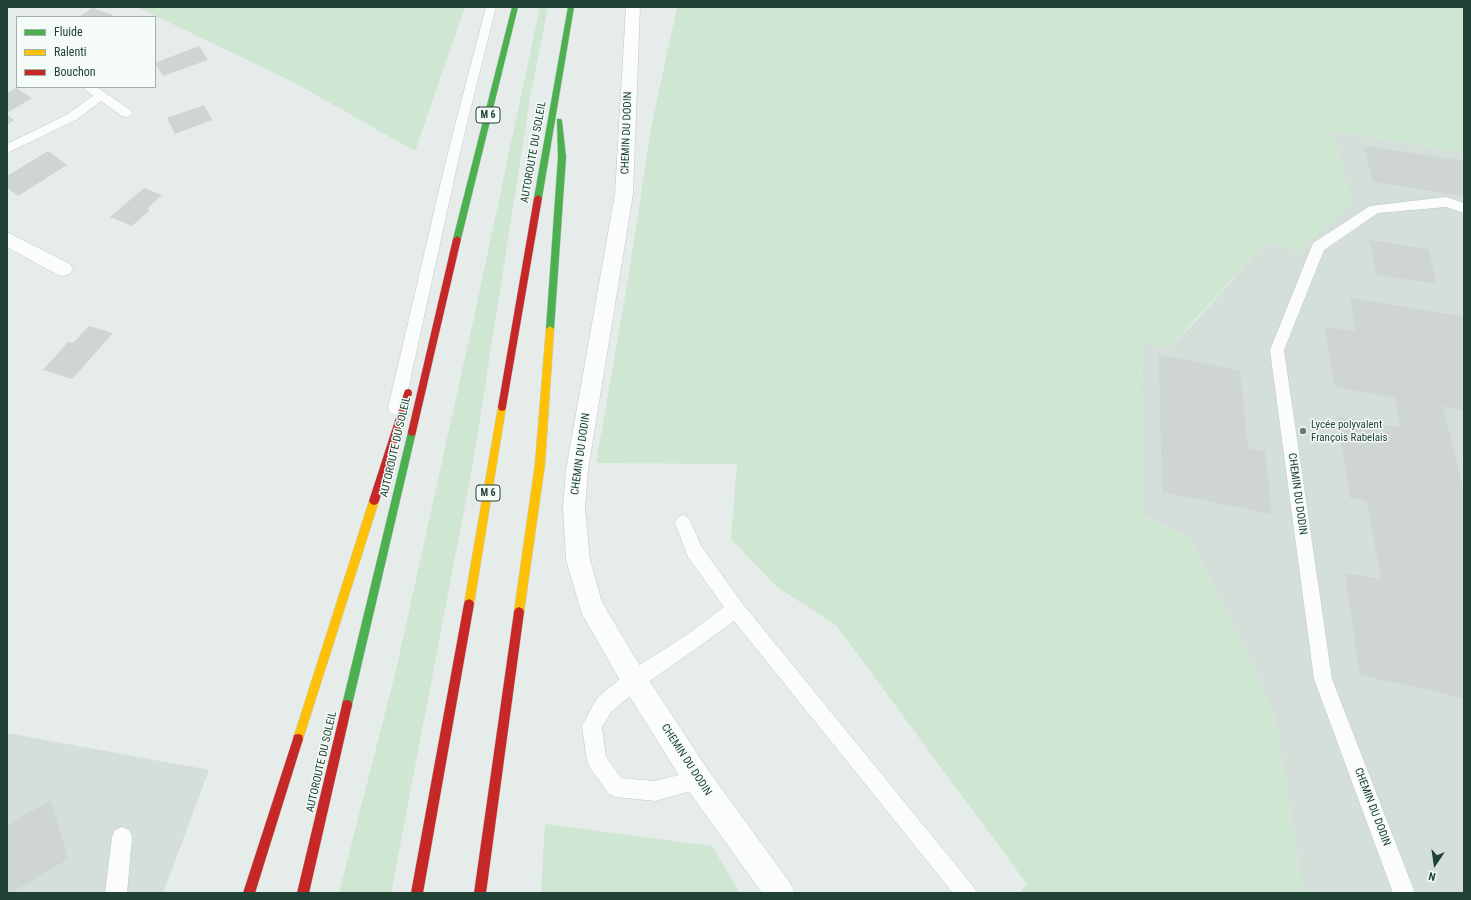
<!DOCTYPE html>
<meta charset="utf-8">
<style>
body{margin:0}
#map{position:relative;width:1471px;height:900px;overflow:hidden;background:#e6ece9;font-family:"Roboto Condensed",sans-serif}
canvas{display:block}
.frame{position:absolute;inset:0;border:8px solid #204335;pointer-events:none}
.legend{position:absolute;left:16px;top:16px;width:140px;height:72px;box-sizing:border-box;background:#f5fbf7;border:1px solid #a0b1a9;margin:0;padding:5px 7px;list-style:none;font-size:12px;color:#204335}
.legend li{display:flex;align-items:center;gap:8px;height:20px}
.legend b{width:20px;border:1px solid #a0b1a9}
.north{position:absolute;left:1415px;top:844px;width:40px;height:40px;-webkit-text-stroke:3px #f5fbf7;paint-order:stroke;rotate:193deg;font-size:11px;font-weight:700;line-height:16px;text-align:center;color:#204335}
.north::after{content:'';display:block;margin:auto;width:14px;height:18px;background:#204335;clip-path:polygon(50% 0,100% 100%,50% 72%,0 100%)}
</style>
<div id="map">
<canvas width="1471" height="900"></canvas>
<div class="frame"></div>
<ul class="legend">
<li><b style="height:5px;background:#4caf50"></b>Fluide</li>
<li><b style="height:5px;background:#ffc107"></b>Ralenti</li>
<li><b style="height:5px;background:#c62828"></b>Bouchon</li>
</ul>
<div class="north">N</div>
</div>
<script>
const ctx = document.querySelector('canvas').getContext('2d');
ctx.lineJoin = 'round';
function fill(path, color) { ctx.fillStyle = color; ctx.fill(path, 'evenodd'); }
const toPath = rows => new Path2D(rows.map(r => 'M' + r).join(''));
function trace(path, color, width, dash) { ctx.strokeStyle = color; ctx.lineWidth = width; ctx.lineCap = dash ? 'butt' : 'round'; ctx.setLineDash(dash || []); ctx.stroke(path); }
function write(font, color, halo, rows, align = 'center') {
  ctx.font = font + ' "Roboto Condensed",sans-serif'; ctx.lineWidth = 3; ctx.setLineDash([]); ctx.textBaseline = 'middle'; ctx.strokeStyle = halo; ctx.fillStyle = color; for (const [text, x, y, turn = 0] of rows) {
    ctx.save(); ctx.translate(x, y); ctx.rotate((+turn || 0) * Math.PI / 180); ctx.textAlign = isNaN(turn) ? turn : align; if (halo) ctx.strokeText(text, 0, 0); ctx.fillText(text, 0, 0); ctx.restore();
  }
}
const built = toPath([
 [1333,131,1464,153,1464,893,1303,893,1274,713,1190,538,1144,516,1140,344,1171,346,1193,324,1268,240],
 [7,733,209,770,163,893,7,893]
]);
const green = toPath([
 [137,7,465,7,415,151,293,82],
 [540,7,548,7,531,92,473,463,391,893,339,893,396,670,474,317],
 [677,7,1464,7,1464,153,1333,131,1352,203,1297,252,1268,240,1171,346,1140,345,1144,516,1190,538,1274,713,1303,893,1019,893,1027,884,836,625,777,587,731,539,737,464,596,463,629,274,651,128],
 [545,824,712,846,740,893,541,893]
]);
const building = toPath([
 [93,8,110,14,113,15,111,17,78,17],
 [199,46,208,60,163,76,155,63],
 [16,88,32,98,7,113,7,93],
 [204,105,212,120,175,134,167,118],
 [7,115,14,120,7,125],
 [1364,146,1464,161,1464,196,1373,182],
 [48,151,67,165,18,196,7,188,7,176],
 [144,188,162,195,147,209,150,210,132,226,110,217],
 [1369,240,1428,249,1437,284,1377,275],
 [1350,298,1464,317,1464,410,1443,406,1464,492,1464,698,1360,675,1345,573,1381,579,1367,501,1350,498,1337,416,1401,428,1395,398,1335,387,1325,327,1355,331],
 [89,326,113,333,72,379,43,370,68,342,73,343],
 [1159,355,1240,370,1248,448,1265,452,1272,514,1162,492],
 [51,800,68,859,11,893,7,893,7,825]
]);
const lane = toPath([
 [486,7,496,7,461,148,404,408,401,413,396,415,391,413,388,408,449,148,486,7],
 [83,87,97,87,130,110,132,113,130,116,126,117,122,116,101,101,76,120,7,153,7,144,68,114,93,96,83,87],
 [1446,197,1464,203,1464,213,1446,207,1378,213,1324,250,1284,350,1332,679,1415,893,1393,893,1314,679,1270,350,1313,243,1370,206,1446,197],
 [683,515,689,518,701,546,742,603,973,886,977,893,953,893,734,621,697,648,641,687,611,712,602,727,606,757,621,778,655,781,698,770,705,773,708,780,705,787,655,801,616,797,609,794,590,768,587,761,582,726,597,698,627,673,685,636,724,607,688,557,675,523,677,518,683,515],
 [122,827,129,830,132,837,127,893,105,893,112,837,115,830,122,827]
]);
const street = toPath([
 [626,7,640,7,633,194,588,470,585,508,590,560,602,602,643,671,708,770,790,883,795,893,762,893,688,790,625,689,582,614,566,560,563,508,566,470,615,194,626,7],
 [7,232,70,264,73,269,70,274,63,276,56,274,7,247,7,232]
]);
const fast = toPath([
 [512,7,518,7,461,239,457,242,453,239,512,7],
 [568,7,574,7,542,198,538,201,534,198,568,7],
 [557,119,561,119,562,121,566,157,554,329,550,332,546,329,558,157,557,119],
 [412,428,415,429,416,432,352,705,351,709,347,710,343,709,342,705,408,432,409,429,412,428]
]);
const slow = toPath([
 [550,326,554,329,545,464,524,612,523,615,519,617,515,615,514,612,535,464,546,329,550,326],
 [502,403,505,404,506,407,474,604,473,607,469,609,465,607,464,604,498,407,499,404,502,403],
 [374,497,377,498,379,501,303,739,302,743,298,744,294,743,293,739,369,501,371,498,374,497]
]);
const jam = toPath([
 [538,195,542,198,506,407,505,410,502,411,499,410,498,407,534,198,538,195],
 [457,236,461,239,416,432,415,435,412,436,409,435,408,432,453,239,457,236],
 [408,389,411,390,412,393,379,501,377,504,374,505,371,504,369,501,404,393,405,390,408,389],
 [469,599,473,601,474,604,423,893,411,893,464,604,465,601,469,599],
 [519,607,523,609,524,612,486,893,474,893,514,612,515,609,519,607],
 [347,700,351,701,352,705,309,893,297,893,342,705,343,701,347,700],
 [298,734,302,735,303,739,255,893,243,893,293,739,294,735,298,734]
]);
const markers = [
 [1303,431,4,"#657e74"]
];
const shields = [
 [488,115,24],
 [488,493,24]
];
const shieldNames = [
 ["M 6",488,115],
 ["M 6",488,493]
];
const streetNames = [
 ["CHEMIN DU DODIN",627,133,-88],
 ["AUTOROUTE DU SOLEIL",534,152,-80],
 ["AUTOROUTE DU SOLEIL",396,447,-77],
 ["CHEMIN DU DODIN",581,454,-82],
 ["CHEMIN DU DODIN",1297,494,82],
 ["CHEMIN DU DODIN",686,760,57],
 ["AUTOROUTE DU SOLEIL",322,762,-77],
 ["CHEMIN DU DODIN",1372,807,69]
];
const poiNames = [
 ["Lycée polyvalent",1311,425],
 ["François Rabelais",1311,438]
];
fill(built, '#d3dfd8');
fill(green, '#cee6d2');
fill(building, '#ced5d2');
trace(lane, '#c3c9c6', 1);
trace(street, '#c3c9c6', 1);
trace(fast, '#c1cbc7', 1);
trace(slow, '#c1cbc7', 1);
trace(jam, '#c1cbc7', 1);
fill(lane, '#fbfcfc');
fill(street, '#fbfcfc');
fill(fast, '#4caf50');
fill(slow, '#ffc107');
fill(jam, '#c62828');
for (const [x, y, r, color] of markers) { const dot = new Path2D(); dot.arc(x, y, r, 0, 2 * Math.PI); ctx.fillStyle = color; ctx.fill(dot); trace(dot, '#f5fbf7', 1.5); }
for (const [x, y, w] of shields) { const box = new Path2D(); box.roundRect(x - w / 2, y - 8, w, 16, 3); ctx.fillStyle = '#f5fbf7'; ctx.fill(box); trace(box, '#204335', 1); }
write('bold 10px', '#204335', null, shieldNames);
write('11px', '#204335', '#f5fbf7', streetNames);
write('11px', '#204335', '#f5fbf7', poiNames, 'left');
</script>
